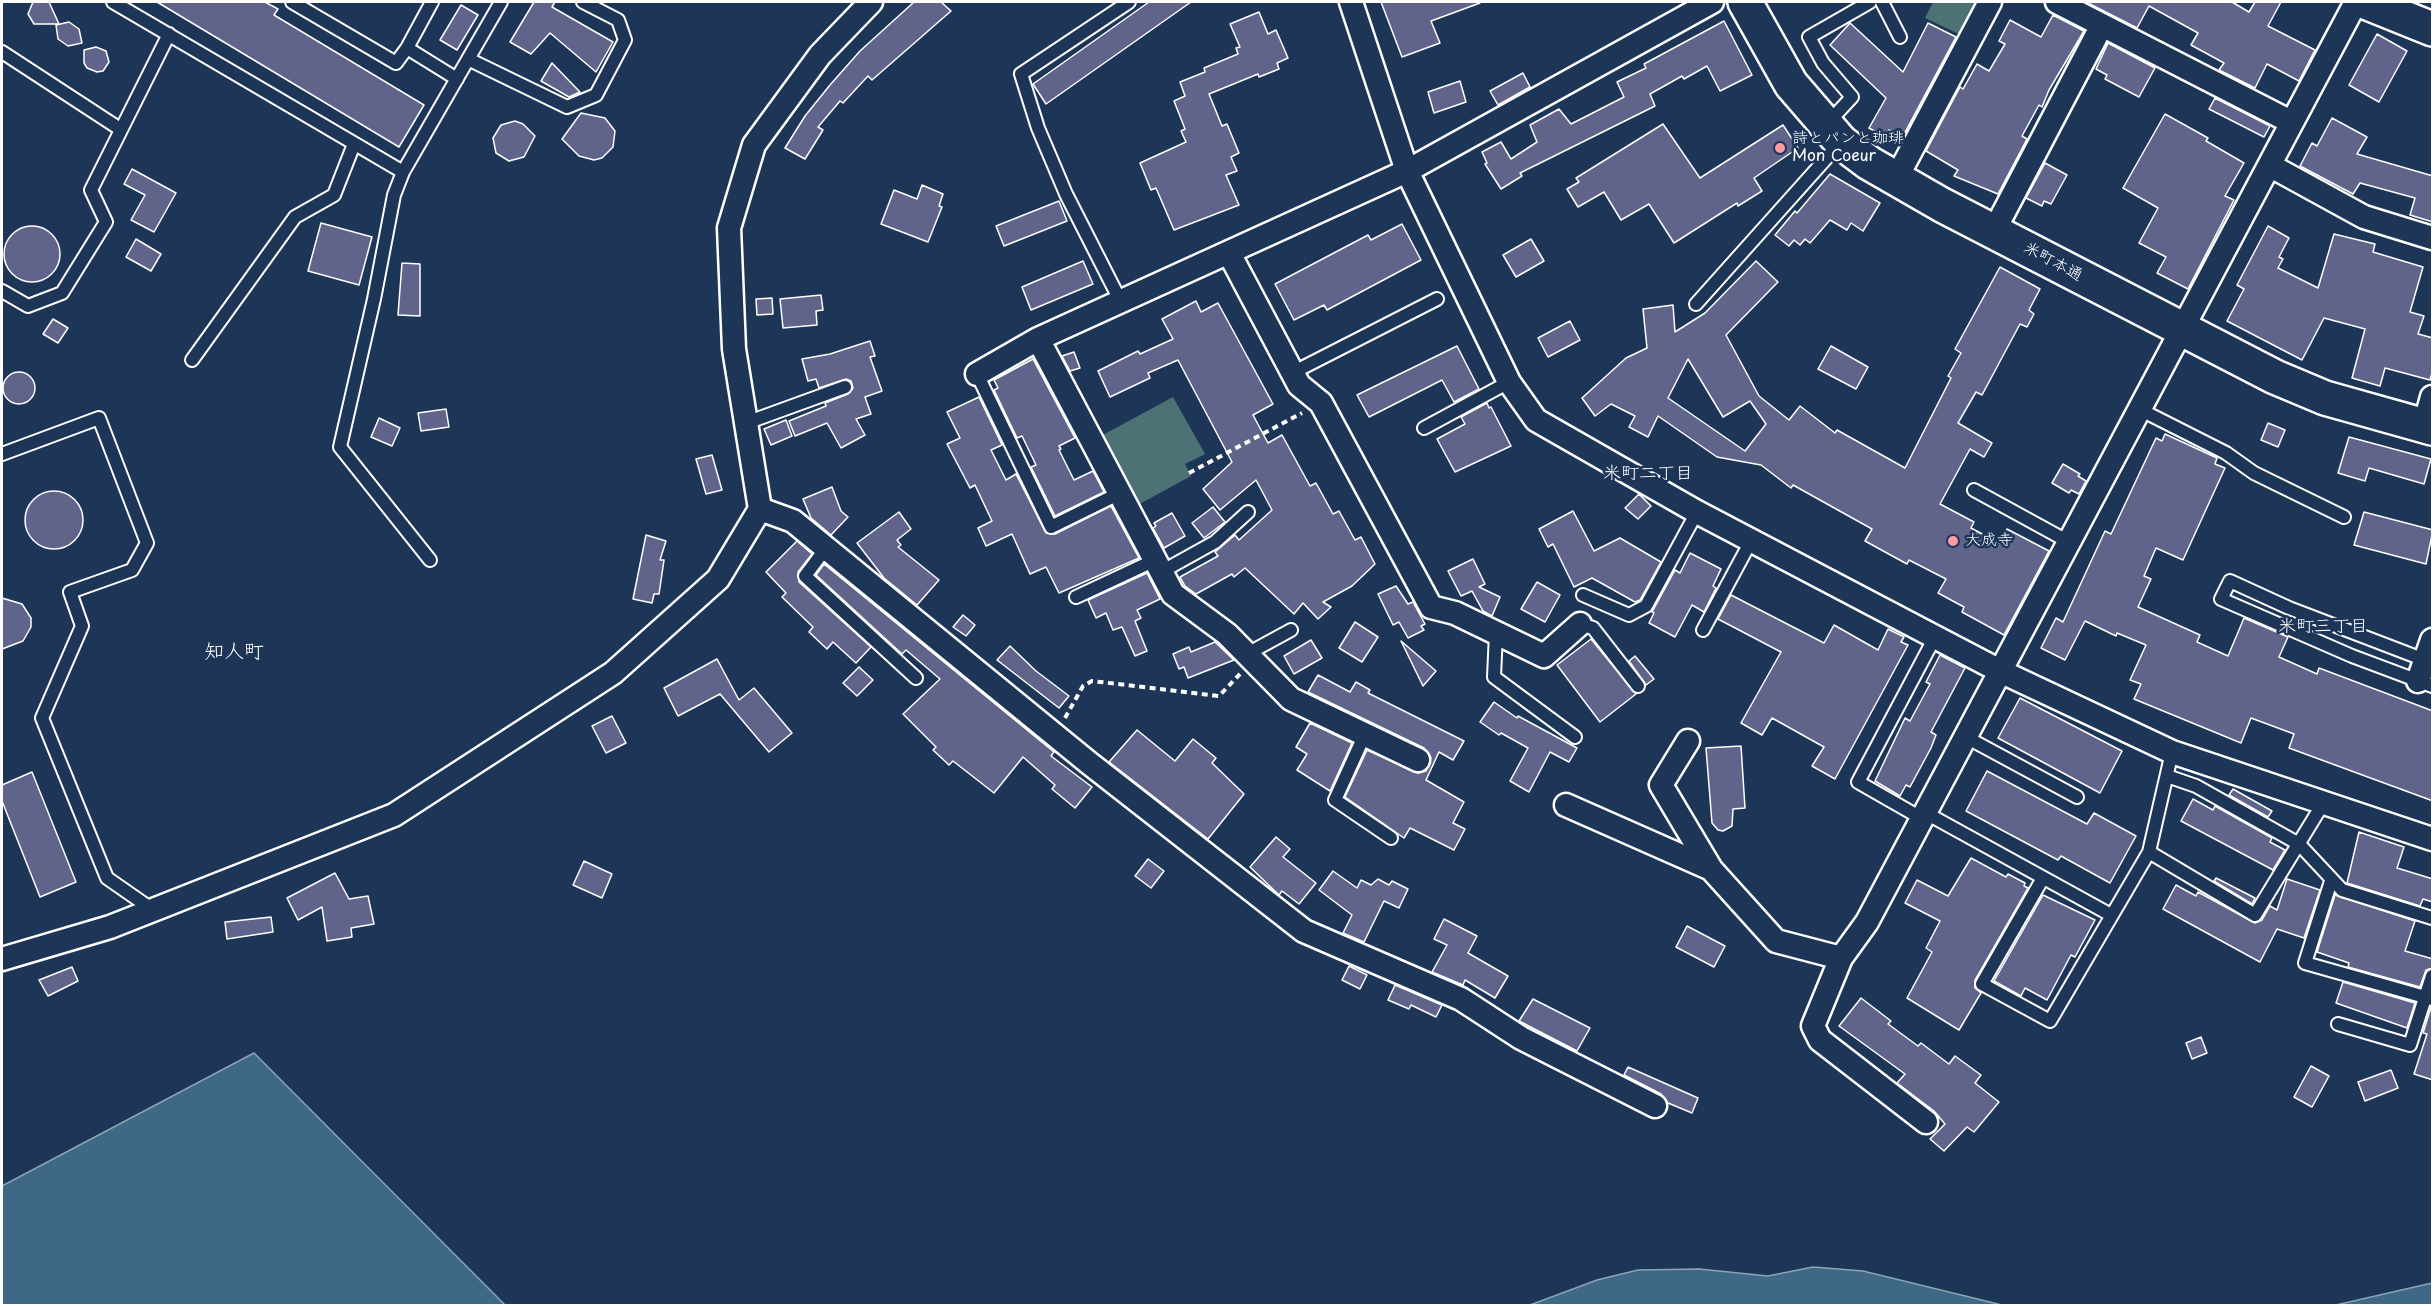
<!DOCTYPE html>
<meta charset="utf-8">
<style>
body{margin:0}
#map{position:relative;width:2434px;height:1307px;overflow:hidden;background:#1d3557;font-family:"Playpen Sans",sans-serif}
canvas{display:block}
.frame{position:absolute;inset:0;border:3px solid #fff;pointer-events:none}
</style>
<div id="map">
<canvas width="2434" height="1307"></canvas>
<div class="frame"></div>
</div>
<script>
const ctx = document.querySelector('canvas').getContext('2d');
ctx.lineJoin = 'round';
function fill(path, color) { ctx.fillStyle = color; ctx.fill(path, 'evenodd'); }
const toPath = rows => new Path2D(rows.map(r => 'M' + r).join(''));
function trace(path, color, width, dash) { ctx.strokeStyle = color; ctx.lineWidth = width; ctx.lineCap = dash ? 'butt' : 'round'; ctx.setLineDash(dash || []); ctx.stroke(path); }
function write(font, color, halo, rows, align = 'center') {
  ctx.font = font + ' "Playpen Sans","Klee One",sans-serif'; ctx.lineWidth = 5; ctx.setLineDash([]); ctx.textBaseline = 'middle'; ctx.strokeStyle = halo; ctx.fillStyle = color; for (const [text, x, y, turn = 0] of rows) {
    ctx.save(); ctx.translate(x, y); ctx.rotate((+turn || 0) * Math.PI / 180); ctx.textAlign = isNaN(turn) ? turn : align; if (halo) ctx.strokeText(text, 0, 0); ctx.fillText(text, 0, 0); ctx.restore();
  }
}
const green = toPath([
 [1933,2,1979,2,1959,34,1925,18],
 [1173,397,1205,454,1185,464,1191,476,1136,506,1099,437]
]);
const water = toPath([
 [254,1053,505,1305,2,1305,2,1186,254,1053],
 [1813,1267,1863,1271,2002,1305,1530,1305,1597,1280,1638,1270,1699,1269,1768,1276,1813,1267],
 [2432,1283,2432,1305,2336,1305,2432,1283]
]);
const building = toPath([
 [33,2,49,2,59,24,34,24,28,14,33,2],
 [157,2,265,2,278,9,274,15,424,105,399,147,157,2],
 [534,2,555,2,552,7,613,42,596,72,550,33,531,54,510,42,534,2],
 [914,2,941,2,951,11,872,80,868,76,843,103,840,101,818,127,823,130,805,159,785,148,805,116,830,85,860,51,914,2],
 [1149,2,1191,2,1046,104,1033,84,1149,2],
 [1381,2,1479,2,1480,3,1431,21,1440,43,1402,57,1381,2],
 [2086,2,2232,2,2249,12,2255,2,2281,2,2268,26,2315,50,2299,81,2267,64,2255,88,2219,70,2224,63,2191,45,2198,33,2149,6,2137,28,2086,2],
 [461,5,478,15,457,50,440,40,461,5],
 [1259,12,1268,34,1276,30,1288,58,1277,63,1279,69,1259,77,1258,74,1209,94,1222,126,1227,124,1239,153,1231,157,1237,171,1226,175,1239,205,1174,230,1156,188,1151,190,1140,163,1186,142,1181,131,1185,129,1174,101,1185,96,1180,82,1205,72,1204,68,1238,54,1236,48,1240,47,1230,24,1259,12],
 [2053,15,2084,31,2049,90,2042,107,2039,105,2022,136,2027,139,1998,194,1954,176,1958,170,1926,151,1960,87,1963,89,1977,64,1989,71,2005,44,1999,41,2010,20,2041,37,2053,15],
 [1724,21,1752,75,1720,91,1707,66,1684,79,1682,76,1650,94,1655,106,1520,173,1522,176,1501,189,1485,164,1487,163,1482,152,1501,142,1511,159,1537,142,1530,125,1559,109,1571,124,1624,97,1617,82,1646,68,1644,64,1724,21],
 [69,22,79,29,82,43,68,46,58,39,56,25,69,22],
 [1850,23,1903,72,1928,23,1956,37,1902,138,1889,130,1885,137,1869,128,1886,98,1830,45,1850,23],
 [2377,34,2407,51,2379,102,2349,85,2377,34],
 [2108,43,2155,68,2139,97,2105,79,2107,75,2096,69,2108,43],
 [96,47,106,51,109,62,103,71,97,72,87,68,84,63,84,50,96,47],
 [552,63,580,92,569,97,541,81,552,63],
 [1523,73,1530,87,1498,105,1490,91,1523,73],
 [1460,81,1466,102,1434,113,1428,92,1460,81],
 [2215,98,2270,126,2264,137,2209,109,2215,98],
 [581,113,605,118,615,131,613,147,602,158,594,160,579,156,562,139,581,113],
 [2165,114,2208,138,2206,141,2244,163,2225,196,2234,200,2188,289,2157,273,2166,257,2139,243,2158,208,2123,188,2165,114],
 [2332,118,2367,137,2357,154,2433,176,2433,222,2410,215,2415,198,2360,183,2353,194,2300,166,2312,143,2317,146,2332,118],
 [515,121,523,124,535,136,524,157,509,161,496,153,493,138,501,125,515,121],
 [1663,124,1700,178,1783,125,1798,148,1754,178,1762,191,1738,206,1737,203,1674,243,1649,204,1621,220,1604,192,1578,207,1567,189,1579,182,1576,178,1663,124],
 [2045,163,2067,175,2051,204,2044,201,2042,206,2026,198,2045,163],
 [132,169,176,193,154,232,131,220,145,195,124,184,132,169],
 [1830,174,1880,203,1863,231,1851,223,1847,230,1830,220,1810,243,1805,239,1800,245,1794,240,1789,246,1775,235,1795,211,1797,213,1830,174],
 [922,185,943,194,939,206,942,207,928,242,881,224,894,190,917,199,922,185],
 [1059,201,1067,221,1004,246,996,226,1059,201],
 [321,223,372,237,359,285,308,271,321,223],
 [1402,224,1421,260,1327,310,1324,305,1294,320,1275,284,1368,235,1371,240,1402,224],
 [2268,226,2289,238,2279,257,2283,259,2278,268,2318,288,2334,234,2375,244,2373,252,2423,267,2410,312,2424,316,2418,334,2433,338,2433,369,2430,380,2385,368,2380,386,2352,378,2365,329,2324,318,2302,360,2227,321,2244,289,2237,285,2268,226],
 '4 254a28 28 0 1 1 56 0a28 28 0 1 1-56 0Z',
 [136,239,161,254,151,271,126,257,136,239],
 [1531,239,1544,261,1516,277,1503,255,1531,239],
 [1083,261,1093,284,1031,310,1022,287,1083,261],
 [1756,261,1778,282,1726,335,1759,396,1789,420,1800,406,1835,433,1837,430,1905,468,1951,378,1948,376,1961,353,1955,349,2000,267,2040,289,2029,310,2034,314,2027,327,2020,324,1982,395,1976,392,1958,423,1992,443,1984,457,1970,449,1940,504,1974,522,1971,528,1999,543,2007,529,2049,551,2004,635,1962,612,1964,607,1938,593,1946,579,1909,560,1907,564,1865,541,1872,529,1793,485,1791,488,1761,465,1717,457,1658,416,1648,437,1629,427,1635,416,1611,404,1595,416,1582,398,1626,358,1647,348,1643,309,1673,305,1675,332,1705,313,1756,261],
 [1688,359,1723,417,1750,401,1766,424,1745,451,1668,398,1688,359],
 [402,263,420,264,420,316,398,315,402,263],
 [821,295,823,310,816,311,817,325,783,328,780,299,821,295],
 [772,298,773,314,757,315,756,299,772,298],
 [1196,301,1201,312,1218,303,1273,404,1253,415,1268,443,1282,435,1310,486,1316,483,1333,514,1339,511,1355,540,1361,537,1375,564,1352,586,1323,602,1331,607,1318,619,1303,603,1294,614,1245,568,1234,577,1232,574,1196,594,1185,586,1180,577,1218,556,1215,552,1235,535,1239,540,1272,510,1256,480,1220,510,1203,489,1232,462,1178,360,1148,373,1150,378,1110,397,1098,371,1138,351,1140,354,1173,339,1162,319,1196,301],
 [53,319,68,328,58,343,43,334,53,319],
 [1570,321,1580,340,1548,357,1538,338,1570,321],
 [870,341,875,356,870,357,882,391,865,397,871,414,856,419,865,435,841,448,827,423,795,436,789,421,826,406,825,403,848,394,853,388,851,381,846,379,819,388,816,379,808,381,802,359,830,354,870,341],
 [1457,346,1479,389,1454,402,1442,380,1369,417,1357,395,1457,346],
 [1831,346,1868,367,1856,389,1818,369,1831,346],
 [1074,352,1080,368,1070,371,1062,356,1074,352],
 [1033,359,1075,438,1059,446,1061,449,1059,450,1074,480,1093,471,1104,492,1055,516,1031,467,1036,465,1022,436,1017,438,994,390,998,388,994,380,1033,359],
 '3 388a16 16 0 1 1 32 0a16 16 0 1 1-32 0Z',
 [979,397,1002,445,991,450,1006,480,1016,474,1046,533,1055,534,1111,506,1139,558,1059,593,1046,567,1030,574,1012,534,986,546,978,528,992,521,975,485,970,488,947,444,960,438,947,412,979,397],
 [1487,403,1489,408,1491,407,1511,446,1455,472,1437,439,1465,424,1461,417,1487,403],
 [446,409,449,427,421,431,418,413,446,409],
 [379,418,400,428,392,446,371,437,379,418],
 [786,420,792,436,771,445,764,429,786,420],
 [2268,423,2285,430,2278,447,2261,440,2268,423],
 [2165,434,2217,458,2215,464,2225,468,2183,560,2156,548,2144,576,2151,579,2138,607,2200,635,2197,642,2228,656,2244,618,2288,637,2279,657,2317,674,2319,668,2433,711,2433,801,2289,748,2294,734,2251,718,2241,743,2134,699,2141,684,2130,680,2146,645,2117,633,2116,636,2085,621,2065,660,2041,648,2056,618,2063,622,2105,531,2111,534,2156,438,2162,441,2165,434],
 [2349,437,2431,459,2424,484,2369,468,2365,481,2338,473,2349,437],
 [712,455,722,490,706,494,696,459,712,455],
 [2063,464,2080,474,2078,476,2086,481,2079,494,2071,490,2069,493,2052,483,2063,464],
 [832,487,841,511,848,517,831,535,811,518,803,499,832,487],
 '25 520a29 29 0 1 1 58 0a29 29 0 1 1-58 0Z',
 [1639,494,1651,506,1638,519,1625,508,1639,494],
 [1213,507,1225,522,1204,538,1192,523,1213,507],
 [1573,511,1594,551,1620,538,1661,562,1640,600,1635,602,1592,578,1574,587,1553,544,1548,547,1539,529,1573,511],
 [899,512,911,529,897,540,901,545,898,547,939,580,917,605,884,578,857,543,899,512],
 [2364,512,2433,530,2426,564,2354,545,2364,512],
 [1172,513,1185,536,1164,548,1153,528,1156,526,1154,523,1172,513],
 [646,535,666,541,660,560,664,560,659,594,654,594,652,603,633,599,646,535],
 [797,541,812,554,798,572,799,582,871,647,856,663,833,642,827,649,809,632,813,627,782,597,786,593,766,572,797,541],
 [1690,553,1721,569,1713,586,1716,588,1704,612,1692,605,1675,637,1649,623,1654,613,1652,612,1675,570,1680,573,1690,553],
 [1473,559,1485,584,1479,587,1500,597,1492,616,1483,611,1472,591,1461,596,1448,571,1473,559],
 [824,564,1054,752,1051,756,1092,787,1075,808,1052,789,1055,785,1023,757,994,793,953,761,949,765,933,750,936,747,903,714,940,679,906,650,902,654,816,575,824,564],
 [1147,573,1160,599,1137,610,1141,618,1135,621,1147,651,1135,656,1122,627,1113,630,1106,613,1096,618,1088,600,1147,573],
 [1537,582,1560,595,1545,622,1521,609,1537,582],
 [1396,586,1408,604,1413,602,1425,624,1421,626,1424,630,1408,638,1399,622,1393,625,1378,594,1396,586],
 [1731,595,1824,643,1834,625,1878,650,1888,629,1904,637,1901,642,1908,645,1835,779,1812,766,1824,747,1772,718,1762,735,1741,723,1781,652,1718,619,1731,595],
 [2,598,22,604,31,618,31,627,23,641,2,649,2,598],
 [963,615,975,625,966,636,953,627,963,615],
 [1355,622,1378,637,1362,662,1339,648,1355,622],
 [1591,639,1636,694,1600,722,1557,665,1591,639],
 [1311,640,1322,658,1294,674,1284,656,1311,640],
 [1401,641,1436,671,1423,686,1401,641],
 [1215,642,1234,660,1188,678,1184,667,1179,669,1173,654,1189,647,1191,652,1215,642],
 [1010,646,1036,671,1069,696,1059,708,997,660,1010,646],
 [1940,655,1965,668,1931,732,1936,735,1931,748,1910,787,1906,785,1900,796,1875,781,1905,718,1910,721,1930,684,1926,682,1940,655],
 [1635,656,1654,679,1646,685,1629,661,1635,656],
 [717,659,739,700,754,688,792,733,769,752,720,694,678,716,664,688,717,659],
 [859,667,873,680,857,696,843,683,859,667],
 [1318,675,1350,692,1356,682,1370,690,1368,693,1464,741,1453,760,1439,752,1426,780,1464,802,1453,823,1465,829,1454,850,1410,828,1404,838,1345,797,1367,750,1418,773,1426,771,1431,758,1424,748,1308,692,1318,675],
 [2020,698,2122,751,2100,793,1998,738,2020,698],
 [1494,702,1517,718,1518,716,1577,748,1569,762,1550,752,1529,792,1510,781,1528,748,1501,733,1499,735,1480,722,1494,702],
 [612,716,626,743,606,753,592,726,612,716],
 [1310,723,1352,743,1330,791,1297,770,1307,754,1296,747,1310,723],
 [1137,730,1175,761,1193,739,1216,758,1212,763,1244,794,1208,839,1109,762,1137,730],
 [1741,746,1745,808,1733,809,1732,826,1723,831,1718,830,1712,823,1706,748,1741,746],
 [1987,771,2087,824,2094,813,2136,836,2110,883,2061,856,2058,860,1966,811,1987,771],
 [32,772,76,882,40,897,2,801,2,785,32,772],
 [2233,789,2272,811,2268,817,2229,795,2233,789],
 [2193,799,2213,810,2215,806,2272,838,2270,842,2285,850,2273,870,2181,821,2193,799],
 [2359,832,2404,847,2397,868,2433,879,2433,902,2423,899,2420,906,2347,883,2359,832],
 [1276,837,1290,849,1283,857,1316,883,1299,904,1282,891,1279,895,1250,867,1276,837],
 [1971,858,2006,877,2008,874,2025,883,2024,886,2028,888,1975,980,1975,988,1981,993,1959,1030,1907,998,1932,952,1926,948,1940,921,1905,903,1917,880,1948,896,1971,858],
 [1148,859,1164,871,1151,888,1135,876,1148,859],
 [584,861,612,874,602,898,573,885,584,861],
 [1333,871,1357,888,1361,880,1371,885,1378,879,1389,885,1392,881,1408,889,1399,908,1384,901,1364,942,1343,933,1352,915,1319,890,1333,871],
 [335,873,349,899,368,896,374,924,351,928,352,937,327,941,322,907,298,920,287,898,335,873],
 [2216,878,2255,898,2252,904,2214,881,2216,878],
 [2287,879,2320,890,2304,938,2277,929,2260,962,2163,909,2176,885,2196,896,2198,892,2255,923,2262,920,2270,906,2277,910,2287,879],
 [2043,895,2095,920,2075,957,2071,955,2047,1000,2025,988,2021,996,1994,981,2043,895],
 [2335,895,2415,921,2405,951,2433,959,2433,968,2426,970,2420,987,2348,967,2349,963,2317,952,2335,895],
 [271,917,273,932,227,939,225,922,271,917],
 [1444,919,1477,936,1468,953,1508,976,1495,998,1465,980,1463,985,1432,972,1447,945,1434,939,1444,919],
 [1687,926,1725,946,1714,967,1676,947,1687,926],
 [1349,966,1367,975,1360,989,1342,980,1349,966],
 [72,967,78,981,48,996,39,980,72,967],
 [2343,982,2415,1003,2407,1028,2336,1003,2343,982],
 [1395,985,1442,1005,1436,1017,1411,1005,1409,1009,1388,1000,1395,985],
 [1861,998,1891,1021,1888,1024,1918,1046,1921,1043,1949,1064,1955,1056,1981,1075,1975,1083,1999,1102,1974,1132,1967,1127,1944,1151,1930,1139,1945,1124,1934,1111,1897,1083,1905,1074,1839,1026,1861,998],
 [1533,999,1590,1028,1577,1051,1519,1021,1533,999],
 [2431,1007,2433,1007,2433,1080,2414,1074,2427,1034,2423,1033,2431,1007],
 [2201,1037,2207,1053,2192,1059,2186,1043,2201,1037],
 [2311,1066,2329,1076,2312,1107,2294,1097,2311,1066],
 [1628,1067,1698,1098,1692,1113,1668,1103,1661,1094,1624,1075,1628,1067],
 [2391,1070,2398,1088,2365,1101,2358,1082,2391,1070]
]);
const path = toPath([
 [1189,473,1302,413],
 [1065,718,1083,686,1092,681,1219,696,1240,674]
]);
const lane = toPath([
 [113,2,403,172],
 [292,2,396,63,407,48,432,2],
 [1882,2,1900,37],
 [407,48,457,79],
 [2,52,120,129],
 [468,59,567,107,596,95,625,40,618,20,583,2],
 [1826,125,1852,97,1823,63,1809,37,1870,2],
 [2,291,28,306,62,293,106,222,91,190,169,34],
 [1121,302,1066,194,1038,128,1021,74,1129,2],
 [1696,304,1840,143],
 [192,360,295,217,334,195,354,144],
 [1292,373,1437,299],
 [977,374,1051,527,1120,493],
 [2139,409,2226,453,2254,473,2344,517],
 [746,423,845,387],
 [1424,428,1509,382],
 [2,454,99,418,147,543,132,570,70,592,82,626,42,718,107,878,153,910],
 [1974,490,2069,542],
 [826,548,805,576,916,678],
 [430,560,340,447,374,299,394,195,403,172,501,2],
 [1161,572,1215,542,1248,512],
 [1583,595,1629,615,1646,606,1697,512],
 [1076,597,1155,560],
 [1580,624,1593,628,1638,686],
 [1703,630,1751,541],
 [1496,633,1494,677,1575,737],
 [1247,654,1291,630],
 [2425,660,2289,608,2230,581,2221,599,2352,656,2432,686],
 [1365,734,1335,800,1391,838],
 [1964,736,2077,797],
 [2167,776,2196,786,2299,844,2342,890,2432,918],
 [1924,812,2111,915],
 [1921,818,1858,782,1935,637],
 [2149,852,2255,915,2324,802],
 [2043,878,1982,984,2050,1021,2149,852,2172,752],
 [2331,881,2305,963,2432,999],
 [2338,1024,2410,1045,2432,976]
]);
const street = toPath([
 [1351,2,1407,171,1509,382,1536,420,1697,512,1935,637,2000,671,2172,752,2432,839],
 [2057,2,2291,122],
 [2271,166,2364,217,2432,238],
 [1896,179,1990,2],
 [1994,231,2102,25],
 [1229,253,1299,385,1321,403,1431,607,1455,613,1544,656,1580,624],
 [1038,339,1173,594,1227,634,1291,699,1418,760],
 [977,374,1038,339,1407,171,1712,2],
 [2424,426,2432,397],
 [760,509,793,521,1089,763,1304,931,1461,999,1521,1038,1655,1106],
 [2418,681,2432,640],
 [1688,741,1661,785,1711,869,1776,941,1841,958,1867,922,2356,2],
 [1566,805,1711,869],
 [1841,958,1813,1026,1820,1040,1926,1122],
 [2,959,110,927,394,815,613,673,718,579,760,509,734,349,729,228,754,145,820,55,871,2]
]);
const secondary = toPath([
 [1745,2,1791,84,1841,142,1869,163,1942,205,2275,377,2325,398,2432,428],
 [2365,2,2432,29]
]);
const markers = [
 [1780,148,6,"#ff9aa2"],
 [1953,541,6,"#ff9aa2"]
];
const poiNames = [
 ["詩とパンと珈琲",1792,139],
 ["Mon Coeur",1792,157],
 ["大成寺",1965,541]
];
const streetNames = [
 ["米町本通",2053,262,28]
];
const neighbourhoodNames = [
 ["米町二丁目",1648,474],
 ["米町三丁目",2323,627]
];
const quarterNames = [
 ["知人町",234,652]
];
fill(green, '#4d7275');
fill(water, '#3e6885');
trace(water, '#8ba4b6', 1.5);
fill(building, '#60648a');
trace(building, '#fff', 1.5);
trace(lane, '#fff', 16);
trace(street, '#fff', 27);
trace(secondary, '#fff', 38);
trace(path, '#fff', 4, [6, 4.5]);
trace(lane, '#1d3557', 12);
trace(street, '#1d3557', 22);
trace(secondary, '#1d3557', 33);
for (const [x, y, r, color] of markers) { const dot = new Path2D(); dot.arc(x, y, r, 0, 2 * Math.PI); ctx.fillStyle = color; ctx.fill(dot); trace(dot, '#1d3557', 2); }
write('16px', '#fff', '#1d3557', poiNames, 'left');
write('16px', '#fff', '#1d3557', streetNames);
write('18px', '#fff', '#1d3557', neighbourhoodNames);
write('20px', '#fff', '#1d3557', quarterNames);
</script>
